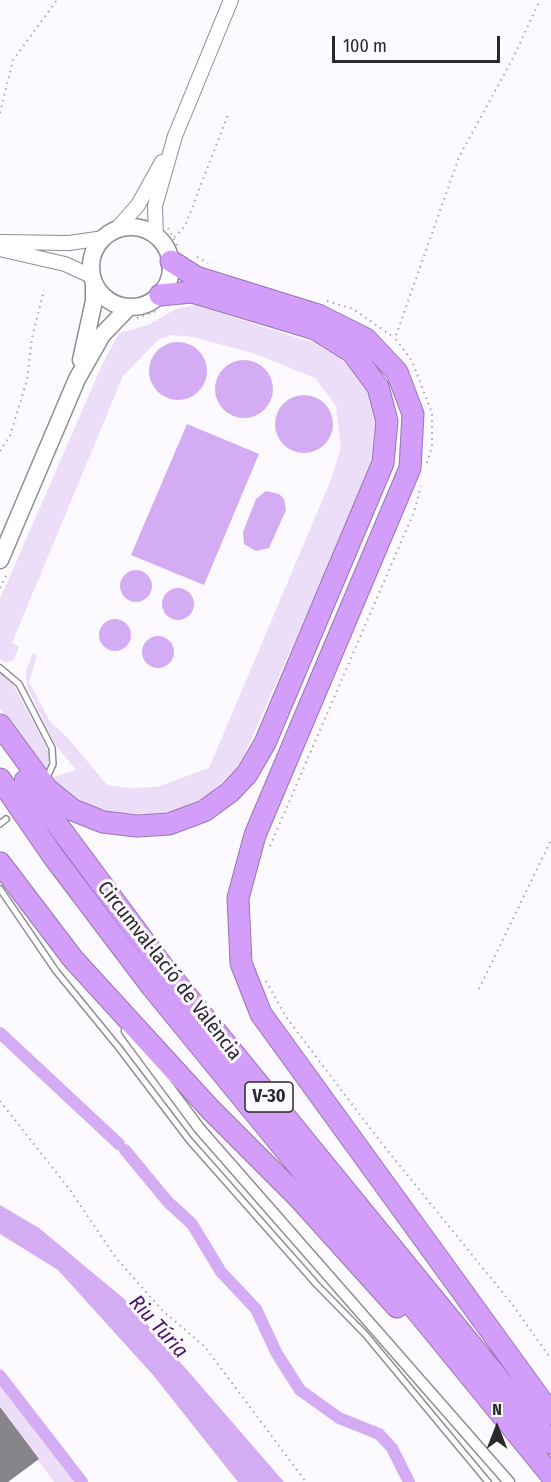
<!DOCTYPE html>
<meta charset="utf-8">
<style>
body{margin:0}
#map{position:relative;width:551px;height:1482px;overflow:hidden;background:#fcf9ff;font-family:"Fira Sans Condensed",sans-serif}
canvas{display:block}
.north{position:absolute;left:467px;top:1398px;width:60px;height:60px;-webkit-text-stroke:4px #fcf9ff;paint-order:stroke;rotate:0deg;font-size:16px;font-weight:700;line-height:24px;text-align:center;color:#2b292c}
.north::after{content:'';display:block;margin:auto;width:21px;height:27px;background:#2b292c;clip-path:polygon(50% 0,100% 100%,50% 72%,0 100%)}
.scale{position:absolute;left:332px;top:36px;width:168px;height:27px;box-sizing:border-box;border:3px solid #2b292c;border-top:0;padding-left:8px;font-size:18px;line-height:21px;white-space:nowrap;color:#2b292c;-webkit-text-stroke:4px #fcf9ff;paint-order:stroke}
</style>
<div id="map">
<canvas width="551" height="1482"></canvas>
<div class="north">N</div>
<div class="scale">100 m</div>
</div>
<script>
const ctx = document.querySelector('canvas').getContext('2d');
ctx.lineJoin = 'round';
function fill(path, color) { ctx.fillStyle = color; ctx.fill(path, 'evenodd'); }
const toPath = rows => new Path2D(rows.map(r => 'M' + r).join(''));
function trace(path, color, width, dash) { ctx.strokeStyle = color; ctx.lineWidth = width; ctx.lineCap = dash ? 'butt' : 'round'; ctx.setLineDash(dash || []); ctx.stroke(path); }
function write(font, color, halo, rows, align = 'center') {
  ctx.font = font + ' "Fira Sans Condensed",sans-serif'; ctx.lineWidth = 6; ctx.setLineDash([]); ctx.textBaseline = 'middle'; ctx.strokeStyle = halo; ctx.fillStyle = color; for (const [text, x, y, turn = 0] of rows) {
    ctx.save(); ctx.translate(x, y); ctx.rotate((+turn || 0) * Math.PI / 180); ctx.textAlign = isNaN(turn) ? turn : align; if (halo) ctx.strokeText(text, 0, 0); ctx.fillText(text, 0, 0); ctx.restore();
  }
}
const green = toPath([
 [195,305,314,343,340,358,358,376,371,397,376,421,375,443,369,472,239,767,205,797,184,807,161,814,114,813,89,805,69,794,50,778,76,770,54,743,27,686,26,671,33,653,37,655,29,682,51,723,67,737,107,785,131,788,157,787,209,768,330,482,341,448,336,406,315,378,256,354,193,337,172,335,158,340,123,376,12,643,19,647,13,661,5,662,0,659,0,599,102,365,119,333,148,325,176,309],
 [0,673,13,684,48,750,49,759,46,771,31,755,0,709],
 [0,1366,40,1420,62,1456,84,1482,54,1482,0,1409]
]);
const water = toPath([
 '149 371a29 29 0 1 1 58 0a29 29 0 1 1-58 0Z',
 '215 389a29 29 0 1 1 58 0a29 29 0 1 1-58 0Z',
 '275 424a29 29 0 1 1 58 0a29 29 0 1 1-58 0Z',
 [187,424,259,454,204,585,131,555],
 [266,491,279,494,284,499,286,510,269,548,256,551,244,544,243,532,256,499],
 '120 586a16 16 0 1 1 32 0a16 16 0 1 1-32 0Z',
 '162 604a16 16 0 1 1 32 0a16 16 0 1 1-32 0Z',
 '99 635a16 16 0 1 1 32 0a16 16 0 1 1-32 0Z',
 '142 652a16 16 0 1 1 32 0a16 16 0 1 1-32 0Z',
 [0,1205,39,1228,129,1303,284,1482,238,1482,153,1375,58,1270,0,1234]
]);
const canal = toPath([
 [0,1033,119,1144],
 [125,1150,168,1202,192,1224,221,1272,256,1309,277,1354,300,1390,339,1418,379,1434,392,1448,409,1482],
 [0,1376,82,1482]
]);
const building = toPath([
 [0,1407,39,1459,8,1482,0,1482]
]);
const path = toPath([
 [0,113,13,60,57,0],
 [168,228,178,247],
 [166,246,185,226,229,112],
 [197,257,208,263],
 [327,301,353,309,395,338],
 [137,318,159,310],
 [0,451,10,436,27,380,32,338,44,290],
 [427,463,432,446,432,413,412,361,395,338,459,157,512,60,540,0],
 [0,588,8,572],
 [270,846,414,512,421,486],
 [266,981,286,1017,383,1145,512,1304,551,1359],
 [479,989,551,840],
 [0,1101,70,1190,116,1258,162,1310,205,1347,306,1482]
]);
const service = toPath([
 [0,668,19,684,52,748,53,764,48,775],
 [0,824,6,819],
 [0,889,56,971,119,1048,189,1140,317,1285,365,1334,488,1482]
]);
const minor = toPath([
 [127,1031,199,1128,509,1482]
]);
const tertiary = toPath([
 [115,231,138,205,162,162],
 [156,236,155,206,175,136,231,0],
 [0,242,69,243,104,238],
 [0,249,65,264,91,276]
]);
const secondary = toPath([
 '91 267a40 40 0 1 1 80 0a40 40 0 1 1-80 0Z',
 [81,360,94,301,94,282],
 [0,560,77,379,102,335,129,307]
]);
const motorway = toPath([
 [171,261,196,277,318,315,366,339,397,372,413,414,410,468,255,835,238,898,241,963,261,1014,551,1414],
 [0,725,47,789,73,810,103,822,137,826,169,824,204,811,230,792,247,774,265,743,383,463,387,421,378,387,352,352,315,329,192,292,160,295],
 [0,779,53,856,152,987,551,1475],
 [25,781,164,968,551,1443],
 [0,863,73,959,211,1110,298,1197,397,1307]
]);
const shields = [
 [269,1097,48]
];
const shieldNames = [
 ["V-30",269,1097]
];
const streetNames = [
 ["Circumval·lació de València",169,971,52]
];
const waterNames = [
 ["Riu Túria",158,1327,48]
];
fill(green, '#ecddf8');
fill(water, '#d4acf3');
trace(canal, '#d4acf3', 12);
fill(building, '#87848a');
trace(service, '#8f8c92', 8);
trace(minor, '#8f8c92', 13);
trace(tertiary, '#8f8c92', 16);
trace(secondary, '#8f8c92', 19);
trace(motorway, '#9875b2', 23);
trace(path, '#a8a6ab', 2, [1.5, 4.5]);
trace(service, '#fff', 5);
trace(minor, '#fff', 10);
trace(tertiary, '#fff', 14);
trace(secondary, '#fff', 16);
trace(motorway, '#d39efa', 21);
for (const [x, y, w] of shields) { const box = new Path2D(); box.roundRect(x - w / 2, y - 15, w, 30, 4.5); ctx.fillStyle = '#fcf9ff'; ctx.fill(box); trace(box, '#2b292c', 1.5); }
write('bold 18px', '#2b292c', null, shieldNames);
write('20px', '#2b292c', '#fcf9ff', streetNames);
write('italic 21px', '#481366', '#fcf9ff', waterNames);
</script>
